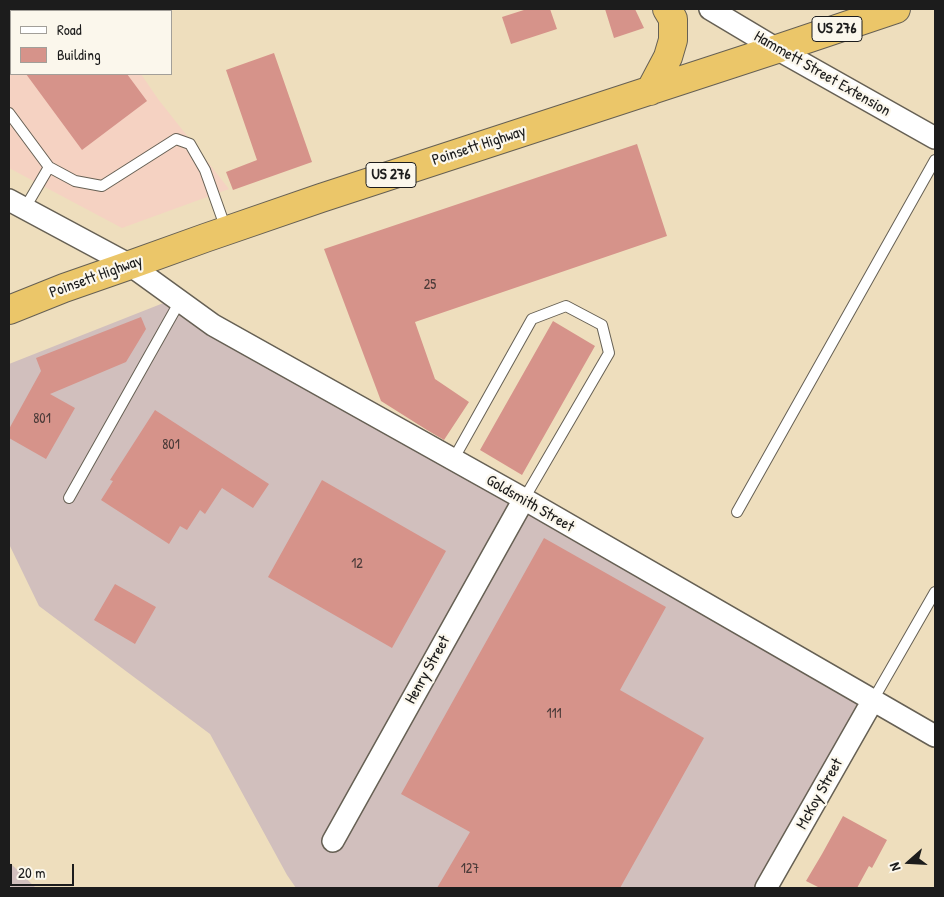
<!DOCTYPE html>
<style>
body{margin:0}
#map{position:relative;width:944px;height:897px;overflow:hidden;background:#eedebd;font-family:"Patrick Hand",sans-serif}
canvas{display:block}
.frame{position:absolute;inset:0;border:10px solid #1c1c1c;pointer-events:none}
.legend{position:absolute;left:10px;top:10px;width:162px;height:65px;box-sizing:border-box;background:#fbf7ec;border:1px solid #a29f99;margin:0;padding:6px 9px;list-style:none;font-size:15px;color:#1c1c1c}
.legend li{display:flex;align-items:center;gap:10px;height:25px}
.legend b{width:25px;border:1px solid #a29f99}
.north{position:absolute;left:884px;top:837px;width:50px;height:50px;-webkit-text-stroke:4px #fbf7ec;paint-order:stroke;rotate:251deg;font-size:14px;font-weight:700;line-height:20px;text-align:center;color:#1c1c1c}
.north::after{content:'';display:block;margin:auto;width:18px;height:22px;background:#1c1c1c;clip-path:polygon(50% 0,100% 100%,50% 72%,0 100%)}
.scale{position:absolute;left:10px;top:864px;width:64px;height:22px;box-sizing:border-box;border:2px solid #1c1c1c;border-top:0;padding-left:6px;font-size:15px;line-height:18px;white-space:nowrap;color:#1c1c1c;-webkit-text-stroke:4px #fbf7ec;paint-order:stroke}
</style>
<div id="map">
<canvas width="944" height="897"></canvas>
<div class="frame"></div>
<ul class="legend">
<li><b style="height:6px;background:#fff"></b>Road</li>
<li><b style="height:14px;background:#d6938a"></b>Building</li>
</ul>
<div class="north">N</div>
<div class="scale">20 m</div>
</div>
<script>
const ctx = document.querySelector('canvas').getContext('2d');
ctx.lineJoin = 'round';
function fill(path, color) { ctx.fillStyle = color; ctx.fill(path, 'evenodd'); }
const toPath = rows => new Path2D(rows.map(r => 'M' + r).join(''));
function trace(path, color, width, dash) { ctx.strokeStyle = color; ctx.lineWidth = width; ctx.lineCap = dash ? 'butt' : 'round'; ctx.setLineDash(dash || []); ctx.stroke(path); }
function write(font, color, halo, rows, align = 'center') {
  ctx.font = font + ' "Patrick Hand",sans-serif'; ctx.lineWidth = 4.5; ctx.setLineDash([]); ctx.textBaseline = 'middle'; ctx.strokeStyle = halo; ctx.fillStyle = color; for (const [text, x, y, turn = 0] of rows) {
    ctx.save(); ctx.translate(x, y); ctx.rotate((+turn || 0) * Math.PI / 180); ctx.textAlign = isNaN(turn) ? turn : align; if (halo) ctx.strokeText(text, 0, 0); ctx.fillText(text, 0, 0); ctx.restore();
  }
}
const built = toPath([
 [31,9,97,9,98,11,28,11],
 [11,27,11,74,141,74,158,99,229,189,122,228,9,168,9,29]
]);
const industrial = toPath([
 [166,302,867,707,761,888,296,888,287,875,210,734,39,606,9,544,9,364],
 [9,862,36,888,9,888]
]);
const building = toPath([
 [527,9,550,9,557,29,511,44,502,17],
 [605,9,635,9,644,28,614,38],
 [274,53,312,162,233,190,226,172,257,160,226,70],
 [26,74,127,74,147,101,82,150],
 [637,144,667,236,415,322,435,379,469,402,444,440,427,430,381,401,324,249],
 [141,317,146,329,126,362,50,394,75,408,46,459,9,438,9,429,41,371,36,358],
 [553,321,595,346,522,475,480,450],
 [155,410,269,484,253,508,222,488,205,514,200,510,187,530,180,526,169,544,101,500,113,481,110,480],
 [322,480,446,551,392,648,268,577],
 [544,538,666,607,620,690,704,738,620,888,437,888,470,832,401,794],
 [115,584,156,607,135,644,94,620],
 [843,816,887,840,872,868,869,866,857,888,820,888,806,881,822,854]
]);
const service = toPath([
 [9,113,49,167,75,181,102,186,176,139,190,144,205,170,226,229],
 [25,208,49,167],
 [453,460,532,319,566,306,602,325,609,353,524,499],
 [69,498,180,301],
 [737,512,935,160],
 [873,700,935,592]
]);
const minor = toPath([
 [710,9,777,49,935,138],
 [9,200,130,265,213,325,524,499,935,736],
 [333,841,524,499],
 [766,888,873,700]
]);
const trunk = toPath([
 [650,91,668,57,673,40,673,19,667,9],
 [9,310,64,288,130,265,205,238,321,198,777,49,896,9]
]);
const numberNames = [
 ["25",430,285],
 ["801",42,419],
 ["801",171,445],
 ["12",357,564],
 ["111",554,714],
 ["127",470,869]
];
const shields = [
 [837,29,50],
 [391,175,50]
];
const shieldNames = [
 ["US 276",837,29],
 ["US 276",391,175]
];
const streetNames = [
 ["Hammett Street Extension",822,74,30],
 ["Poinsett Highway",479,146,-18],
 ["Poinsett Highway",96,277,-20],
 ["Goldsmith Street",530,504,30],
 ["Henry Street",428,670,-61],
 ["McKoy Street",820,794,-61]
];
fill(built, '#f5d2c2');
fill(industrial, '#d1bfbd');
fill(building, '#d6938a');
trace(service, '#666054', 12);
trace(minor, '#666054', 24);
trace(trunk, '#666054', 30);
trace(service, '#fff', 10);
trace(minor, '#fff', 21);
trace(trunk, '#ebc669', 28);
write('14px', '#4a3a38', null, numberNames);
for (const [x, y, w] of shields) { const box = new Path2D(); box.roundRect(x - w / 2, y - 12.5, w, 25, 4); ctx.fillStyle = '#fbf7ec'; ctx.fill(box); trace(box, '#1c1c1c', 1); }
write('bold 15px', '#1c1c1c', null, shieldNames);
write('16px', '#1c1c1c', '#fbf7ec', streetNames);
</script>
